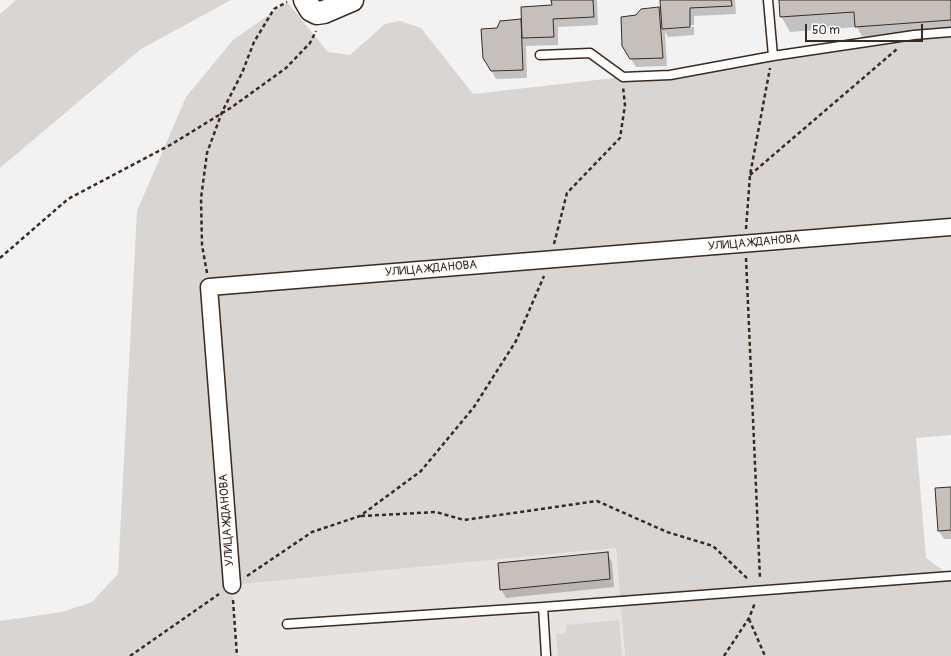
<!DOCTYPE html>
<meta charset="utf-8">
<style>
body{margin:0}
#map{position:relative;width:951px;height:656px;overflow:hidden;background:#f3f2f2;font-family:Pangolin,sans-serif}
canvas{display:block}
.scale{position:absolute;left:805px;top:24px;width:118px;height:18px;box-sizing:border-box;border:2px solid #3b2a1e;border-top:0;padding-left:5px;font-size:12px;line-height:14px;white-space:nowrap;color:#3b2a1e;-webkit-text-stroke:3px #fff;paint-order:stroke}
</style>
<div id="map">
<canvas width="951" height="656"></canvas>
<div class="scale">50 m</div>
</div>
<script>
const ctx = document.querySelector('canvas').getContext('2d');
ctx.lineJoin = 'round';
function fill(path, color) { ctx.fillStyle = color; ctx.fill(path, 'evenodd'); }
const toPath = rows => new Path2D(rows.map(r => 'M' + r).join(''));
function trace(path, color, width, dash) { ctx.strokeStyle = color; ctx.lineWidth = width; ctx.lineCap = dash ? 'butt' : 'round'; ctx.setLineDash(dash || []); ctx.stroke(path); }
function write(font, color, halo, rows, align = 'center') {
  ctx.font = font + ' Pangolin,sans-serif'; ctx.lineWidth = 3; ctx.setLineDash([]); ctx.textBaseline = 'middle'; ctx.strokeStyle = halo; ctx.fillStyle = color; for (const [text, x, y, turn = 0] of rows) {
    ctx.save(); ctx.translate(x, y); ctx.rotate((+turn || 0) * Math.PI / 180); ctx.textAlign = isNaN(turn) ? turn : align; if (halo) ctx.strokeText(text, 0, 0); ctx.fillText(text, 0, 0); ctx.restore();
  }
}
const built = toPath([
 [616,548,625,656,237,656,232,585]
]);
const green = toPath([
 [16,0,231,0,141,49,0,168,0,14],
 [287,2,328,52,350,55,385,24,400,21,421,28,473,94,623,77,951,32,951,435,916,438,926,558,951,576,951,656,625,656,616,548,232,585,237,656,0,656,0,621,62,612,92,602,118,574,137,211,186,97,233,40],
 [619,620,622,656,558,656,556,634,566,633,566,625]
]);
const shadow = toPath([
 [552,0,597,0,598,25,558,27,558,45,526,46,527,78,496,79,484,57,501,22,523,20,553,6],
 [661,0,735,0,736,14,694,16,694,25,665,27,665,29,694,27,694,35,668,37,665,31,667,66,636,67,623,46,637,16,659,8,662,13],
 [780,0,951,0,951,36,865,42,857,27,790,32,781,16],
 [951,488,951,539,944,539,939,531,936,489],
 [607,553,612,562,614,587,506,598,501,589]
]);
const building = toPath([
 [551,0,593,0,594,17,553,19,554,37,522,38,521,7,552,5,551,0],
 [660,0,731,0,732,6,690,8,690,27,662,29,660,0],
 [779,0,951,0,951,20,855,27,854,12,780,17,779,0],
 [659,7,663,58,630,59,622,46,621,17,636,15,641,9,659,7],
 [521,19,523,70,491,71,483,58,481,29,497,28,500,21,521,19],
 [951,487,951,530,938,531,935,488,951,487],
 [608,552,610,579,500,590,498,563,608,552]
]);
const path = toPath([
 [750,175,897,49],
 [746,229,750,175,770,68],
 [554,244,567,193,620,138,625,105,623,87],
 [0,258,68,199,172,144,232,107,286,68,310,43,316,31],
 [746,258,760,579],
 [207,273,202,245,201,198,207,153,222,112,242,73,254,42,274,9,287,2],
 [361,516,436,512,464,520,597,501,667,532,713,546,749,580],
 [247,576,312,532,360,516,421,471,474,407,516,341,544,276],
 [233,600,237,656],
 [749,619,765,656],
 [130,656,219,594],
 [724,656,749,618,755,603]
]);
const lane = toPath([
 [768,0,773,56],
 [540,55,590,53,623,77,670,75,773,56,914,35,951,32],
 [287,624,543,607],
 [546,656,543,607,951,576]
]);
const street = toPath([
 [232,585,209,287,951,227]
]);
const secondary = toPath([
 [305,0,311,10,317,13,324,12,352,0]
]);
const streetNames = [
 ["УЛИЦА ЖДАНОВА",754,243,-5],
 ["УЛИЦА ЖДАНОВА",431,269,-5],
 ["УЛИЦА ЖДАНОВА",227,520,-94]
];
fill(built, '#e6e3e2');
fill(green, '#d8d5d2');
fill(shadow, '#0003');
fill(building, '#c6c0bd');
trace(building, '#3b2a1e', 1);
trace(lane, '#3b2a1e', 11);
trace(street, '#3b2a1e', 19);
trace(secondary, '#3b2a1e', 25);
trace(path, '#3b2a1e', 2.5, [4, 3]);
trace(lane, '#fff', 8);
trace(street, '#fff', 16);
trace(secondary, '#fff', 22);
write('12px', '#3b2a1e', '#fff', streetNames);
</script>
